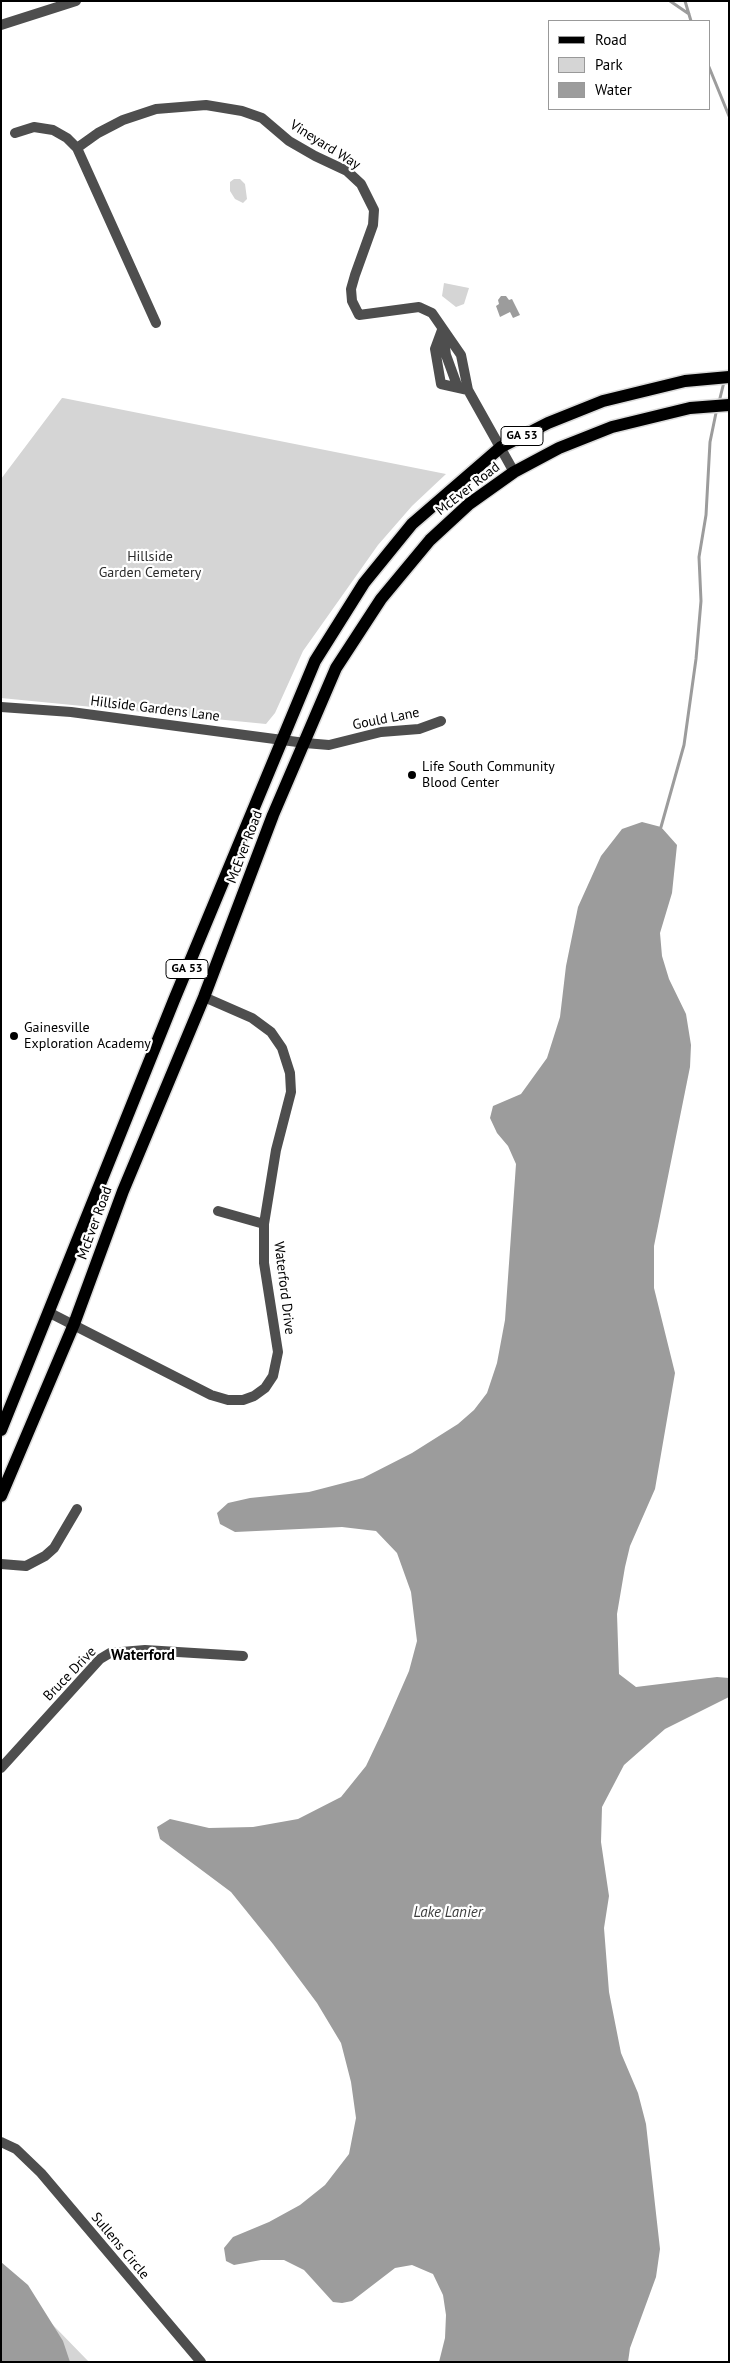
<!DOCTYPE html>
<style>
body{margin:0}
#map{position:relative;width:730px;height:2363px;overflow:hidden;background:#fff;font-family:"PT Sans",sans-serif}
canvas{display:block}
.frame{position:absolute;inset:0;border:2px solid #000;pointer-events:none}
.legend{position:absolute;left:548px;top:20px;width:162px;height:90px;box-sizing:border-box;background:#fff;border:1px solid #999;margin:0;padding:6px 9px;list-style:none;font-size:15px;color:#000}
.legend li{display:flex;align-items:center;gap:10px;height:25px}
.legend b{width:25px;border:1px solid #999}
</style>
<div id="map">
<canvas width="730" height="2363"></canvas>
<div class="frame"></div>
<ul class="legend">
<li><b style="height:6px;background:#000"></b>Road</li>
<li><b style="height:14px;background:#d5d5d5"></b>Park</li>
<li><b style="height:14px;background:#9c9c9c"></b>Water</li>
</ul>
</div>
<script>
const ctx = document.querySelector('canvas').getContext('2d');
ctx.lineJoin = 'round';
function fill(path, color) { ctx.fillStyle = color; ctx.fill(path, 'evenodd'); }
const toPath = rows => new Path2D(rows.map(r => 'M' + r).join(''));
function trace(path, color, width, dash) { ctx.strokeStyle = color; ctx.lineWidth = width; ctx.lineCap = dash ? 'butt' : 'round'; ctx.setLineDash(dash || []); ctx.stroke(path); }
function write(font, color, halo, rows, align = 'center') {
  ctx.font = font + ' "PT Sans",sans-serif'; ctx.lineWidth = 4.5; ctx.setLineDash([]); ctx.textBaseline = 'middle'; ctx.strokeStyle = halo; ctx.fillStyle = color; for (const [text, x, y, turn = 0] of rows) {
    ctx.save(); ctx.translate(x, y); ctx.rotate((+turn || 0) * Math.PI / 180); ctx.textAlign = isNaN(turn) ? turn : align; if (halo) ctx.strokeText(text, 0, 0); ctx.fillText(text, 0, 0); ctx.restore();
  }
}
const green = toPath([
 [234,179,240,179,245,184,247,199,243,203,235,199,230,191,230,182],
 [444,283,469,288,464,304,456,307,442,296],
 [62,398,63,398,446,474,412,506,378,545,303,651,275,713,266,724,1,698,1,479],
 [17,2288,89,2362,59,2362]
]);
const water = toPath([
 [501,296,506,296,509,300,512,299,520,315,513,318,510,312,500,317,496,306,499,304,498,300],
 [642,822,661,827,677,845,672,893,660,933,662,956,669,979,686,1014,691,1045,690,1067,654,1246,654,1288,675,1373,655,1489,630,1546,625,1567,617,1614,619,1674,636,1687,717,1677,729,1678,729,1697,665,1729,624,1765,602,1807,601,1842,609,1896,604,1928,609,1992,621,2053,638,2093,646,2124,660,2249,656,2277,630,2348,628,2362,439,2362,445,2338,446,2315,443,2295,433,2274,412,2265,395,2268,352,2301,342,2303,333,2302,304,2270,284,2260,261,2260,234,2265,226,2261,224,2248,233,2237,269,2222,300,2205,325,2185,349,2154,356,2118,351,2082,341,2043,317,2003,273,1944,231,1892,160,1839,157,1827,170,1819,209,1828,253,1827,298,1819,341,1797,366,1766,385,1726,409,1671,417,1641,411,1592,397,1553,376,1531,342,1527,235,1532,220,1524,217,1513,228,1503,250,1498,309,1492,363,1478,412,1453,458,1424,474,1410,487,1393,497,1363,505,1320,516,1164,508,1146,497,1133,490,1118,493,1106,521,1094,547,1058,560,1017,566,966,578,907,601,856,622,829],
 [1,2262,28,2285,63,2341,70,2362,1,2362]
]);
const stream = toPath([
 [670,1,689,14],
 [685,1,691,21],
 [709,67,729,116],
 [719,402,724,382],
 [661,827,684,745,696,659,701,601,699,557,706,515,710,442,717,408]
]);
const street = toPath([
 [1,25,76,1],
 [15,133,34,127,53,130,67,138,77,148],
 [156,323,77,148,98,133,123,120,156,109,206,105,242,111,262,118,289,141,315,156,347,171,361,184,374,210,373,225,355,275,351,289,352,301,359,315,419,307,432,313,461,355,468,390,514,472],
 [442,330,435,349,441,384,468,390],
 [443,334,446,355,458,388],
 [1,707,71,712,305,743,329,745,381,732,419,729,441,721],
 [218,1211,264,1224],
 [48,1312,211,1395,228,1400,243,1400,254,1396,265,1388,273,1376,278,1352,264,1263,264,1224,276,1150,291,1092,290,1073,282,1048,271,1032,252,1018,204,997],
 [1,1564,26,1566,45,1556,54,1548,77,1509],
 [1,1768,100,1659,110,1653,145,1650,243,1656],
 [1,2142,16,2149,41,2173,201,2362]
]);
const primary = toPath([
 [1,1430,174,1000,315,661,364,583,412,524,501,447,548,423,603,401,685,381,729,377],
 [1,1496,74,1324,123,1191,204,997,273,815,336,668,381,599,430,540,469,504,514,472,559,448,612,427,690,408,729,405]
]);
const markers = [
 [412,775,5,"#000"],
 [14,1036,5,"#000"]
];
const shields = [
 [522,436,42],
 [187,969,42]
];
const shieldNames = [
 ["GA 53",522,436],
 ["GA 53",187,969]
];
const streetNames = [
 ["Vineyard Way",325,145,32],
 ["McEver Road",468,489,-38],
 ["Hillside Gardens Lane",155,709,7],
 ["Gould Lane",386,719,-11],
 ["McEver Road",245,847,-69],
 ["McEver Road",95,1223,-70],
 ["Waterford Drive",284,1288,83],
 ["Bruce Drive",70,1674,-46],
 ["Sullens Circle",120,2246,50]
];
const parkNames = [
 ["Hillside",150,557],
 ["Garden Cemetery",150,573]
];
const poiNames = [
 ["Life South Community",422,767],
 ["Blood Center",422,783],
 ["Gainesville",24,1028],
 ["Exploration Academy",24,1044]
];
const neighbourhoodNames = [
 ["Waterford",143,1656]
];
const waterNames = [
 ["Lake Lanier",448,1913]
];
fill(green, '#d5d5d5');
fill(water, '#9c9c9c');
trace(stream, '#9c9c9c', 3);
trace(primary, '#dbdbdb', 15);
trace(street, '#4e4e4e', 10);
trace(primary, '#000', 12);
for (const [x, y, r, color] of markers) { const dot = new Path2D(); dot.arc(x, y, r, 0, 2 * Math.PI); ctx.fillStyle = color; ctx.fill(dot); trace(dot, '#fff', 2); }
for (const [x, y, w] of shields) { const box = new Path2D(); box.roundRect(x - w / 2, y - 9.5, w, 19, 4); ctx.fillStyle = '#fff'; ctx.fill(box); trace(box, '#000', 1); }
write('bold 12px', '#000', null, shieldNames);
write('14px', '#000', '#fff', streetNames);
write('14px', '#2c2c2c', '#fff', parkNames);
write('14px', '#000', '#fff', poiNames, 'left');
write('bold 15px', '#000', '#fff', neighbourhoodNames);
write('italic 15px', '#3d3d3d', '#fff', waterNames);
</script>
